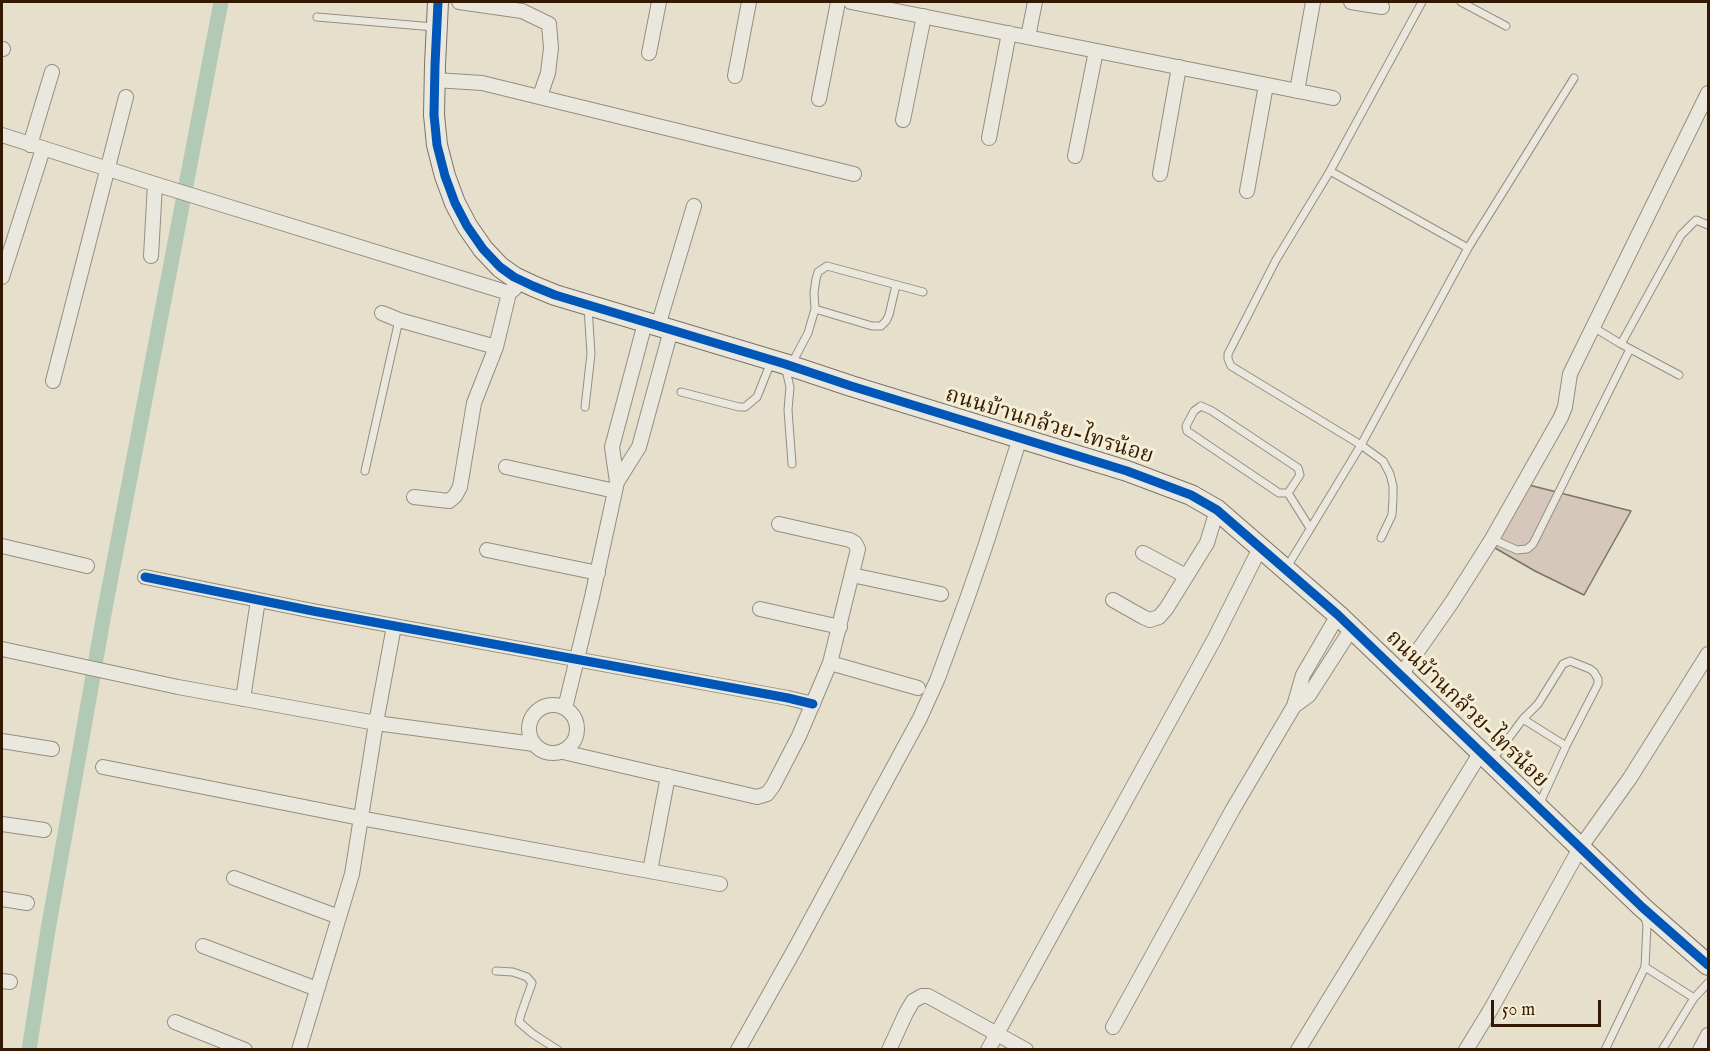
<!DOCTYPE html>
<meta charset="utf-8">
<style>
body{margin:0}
#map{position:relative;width:1710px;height:1051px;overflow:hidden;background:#e6dfcc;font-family:"IM FELL English",serif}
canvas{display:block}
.frame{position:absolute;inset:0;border:3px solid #351801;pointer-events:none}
.scale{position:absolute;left:1491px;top:1000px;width:110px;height:27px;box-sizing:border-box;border:3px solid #351801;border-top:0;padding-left:8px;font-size:18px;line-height:21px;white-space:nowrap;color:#351801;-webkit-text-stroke:4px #f5eed7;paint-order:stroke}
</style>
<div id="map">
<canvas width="1710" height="1051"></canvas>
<div class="frame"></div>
<div class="scale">50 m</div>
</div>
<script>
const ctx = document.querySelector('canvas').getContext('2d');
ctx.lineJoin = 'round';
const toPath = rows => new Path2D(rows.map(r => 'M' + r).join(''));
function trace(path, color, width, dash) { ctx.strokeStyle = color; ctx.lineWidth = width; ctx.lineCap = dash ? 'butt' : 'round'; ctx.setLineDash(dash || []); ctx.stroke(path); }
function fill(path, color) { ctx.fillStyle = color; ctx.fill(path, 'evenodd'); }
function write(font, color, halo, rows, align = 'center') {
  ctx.font = font + ' "IM FELL English","Noto Serif Thai",serif'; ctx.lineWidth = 6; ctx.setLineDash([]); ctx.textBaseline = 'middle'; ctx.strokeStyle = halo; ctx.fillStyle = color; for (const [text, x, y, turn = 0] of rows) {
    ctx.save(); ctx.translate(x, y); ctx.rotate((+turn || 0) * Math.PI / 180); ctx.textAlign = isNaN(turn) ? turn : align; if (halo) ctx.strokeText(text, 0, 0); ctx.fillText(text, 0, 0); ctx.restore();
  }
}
const canal = toPath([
 [29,1050,48,930,104,614,221,2]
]);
const building = toPath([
 [1529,485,1631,511,1584,595,1535,571,1495,548,1529,485]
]);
const lane = toPath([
 [1461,2,1506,26],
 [317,17,434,27],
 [1330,171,1468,248],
 [815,309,814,293,816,279,818,272,827,266,923,292],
 [1593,327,1621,344,1679,375],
 [1621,344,1681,235,1696,220,1708,225],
 [791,365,808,333,815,309,872,326,881,326,886,321,889,315,896,285],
 [785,366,790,387,788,410,792,464],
 [681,392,739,407,745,407,757,397,771,362],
 [1201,406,1212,411,1298,468,1300,475,1288,493,1279,493,1187,431,1186,426,1194,411,1201,406],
 [585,407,591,354,588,307],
 [365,471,399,320],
 [1288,493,1310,528],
 [1381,538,1392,515,1393,499,1393,486,1390,474,1383,461,1361,445,1231,366,1228,359,1228,354,1276,260,1330,171,1422,2],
 [1492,539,1517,550,1527,549,1533,544,1630,349],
 [1287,567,1361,445,1468,248,1574,78],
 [1523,719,1566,746],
 [1493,759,1523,719,1538,704,1563,664,1570,661,1590,669,1594,672,1598,679,1598,684,1566,746,1539,805],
 [1645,967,1694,998],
 [496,971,513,972,527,977,532,983,521,1014,519,1022,533,1034,558,1050],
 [1605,1050,1645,967,1647,925,1645,918],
 [1662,1050,1694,998,1708,983]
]);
const street = toPath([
 [459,2,522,11,549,24,551,48,548,73,540,96],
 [851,2,1333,98],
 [1351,2,1382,7],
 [1028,37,1035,2],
 [2,49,3,49],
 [649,53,659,2],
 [735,76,749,2],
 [435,80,482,83,854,174],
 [1297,91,1313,2],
 [819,99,838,2],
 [903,120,924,16],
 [2,135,155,184,509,293],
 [989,138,1009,33],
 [30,145,52,72],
 [1075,156,1096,51],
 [1160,174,1179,67],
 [1247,191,1266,85],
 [151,256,155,184],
 [2,277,43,149],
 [382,313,399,320,496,347],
 [658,326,694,206],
 [53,381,126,97],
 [506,467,615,491],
 [617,482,612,447,645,323],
 [414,497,449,501,455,496,460,487,474,403,496,347,509,293,515,288],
 [2,546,87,566],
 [487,550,598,573],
 [1143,553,1186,576],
 [852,575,941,594],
 [145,577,313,611,788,698,813,704],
 [1113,600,1143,617,1150,620,1159,617,1166,609,1207,543,1217,510],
 [760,609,840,627],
 [2,649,178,687,376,723,534,744],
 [830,663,918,688],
 [1401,675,1452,602,1492,539,1561,417,1565,407,1570,374,1708,93],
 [243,699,258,600],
 '529 729a24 24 0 1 1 48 0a24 24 0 1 1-48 0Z',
 [1294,706,1309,695,1352,628],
 [565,708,592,597,617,482,639,447,671,330],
 [2,741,52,749],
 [563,752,757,797,767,794,773,786,799,736,830,663,858,549,855,543,850,540,779,524],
 [103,767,360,818,720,884],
 [2,824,44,830],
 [650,871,668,776],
 [234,878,339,917],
 [2,899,27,903],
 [203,946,317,989],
 [2,981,10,982],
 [175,1022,245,1050],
 [1113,1027,1233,809,1294,706,1303,675,1338,615],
 [299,1050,352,874,376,723,394,626],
 [738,1050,796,947,920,718,938,678,967,599,985,547,1020,438],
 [889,1050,906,1013,913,1001,922,996,928,996,1026,1050],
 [988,1050,1215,638,1260,548],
 [1298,1050,1481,752],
 [1466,1050,1491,1009,1580,848,1630,778,1708,654],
 [1700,1050,1708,1035]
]);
const secondary = toPath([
 [438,2,435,65,434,115,437,145,445,176,455,203,467,226,483,249,500,267,514,277,533,286,555,295,785,364,851,386,1127,471,1191,495,1217,510,1338,615,1642,907,1708,965]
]);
const cycleway = toPath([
 [438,2,435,65,434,115,437,145,445,176,455,203,467,226,483,249,500,267,514,277,533,286,555,295,785,364,851,386,1127,471,1191,495,1217,510,1338,615,1642,907,1708,965],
 [145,577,313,611,788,698,813,704]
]);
const streetNames = [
 ["ถนนบ้านกล้วย-ไทรน้อย",1049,427,17],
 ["ถนนบ้านกล้วย-ไทรน้อย",1466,710,44]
];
trace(canal, '#b2c9b6', 15);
fill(building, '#d6c7bb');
trace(building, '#7b7366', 1.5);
trace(lane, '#958e80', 9);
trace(street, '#958e80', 16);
trace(secondary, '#7b7366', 22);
trace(lane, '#eae8de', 7);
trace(street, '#eae8de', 14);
trace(secondary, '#eae8de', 20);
trace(cycleway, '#0057b8', 9);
write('22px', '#351801', '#f5eed7', streetNames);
</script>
